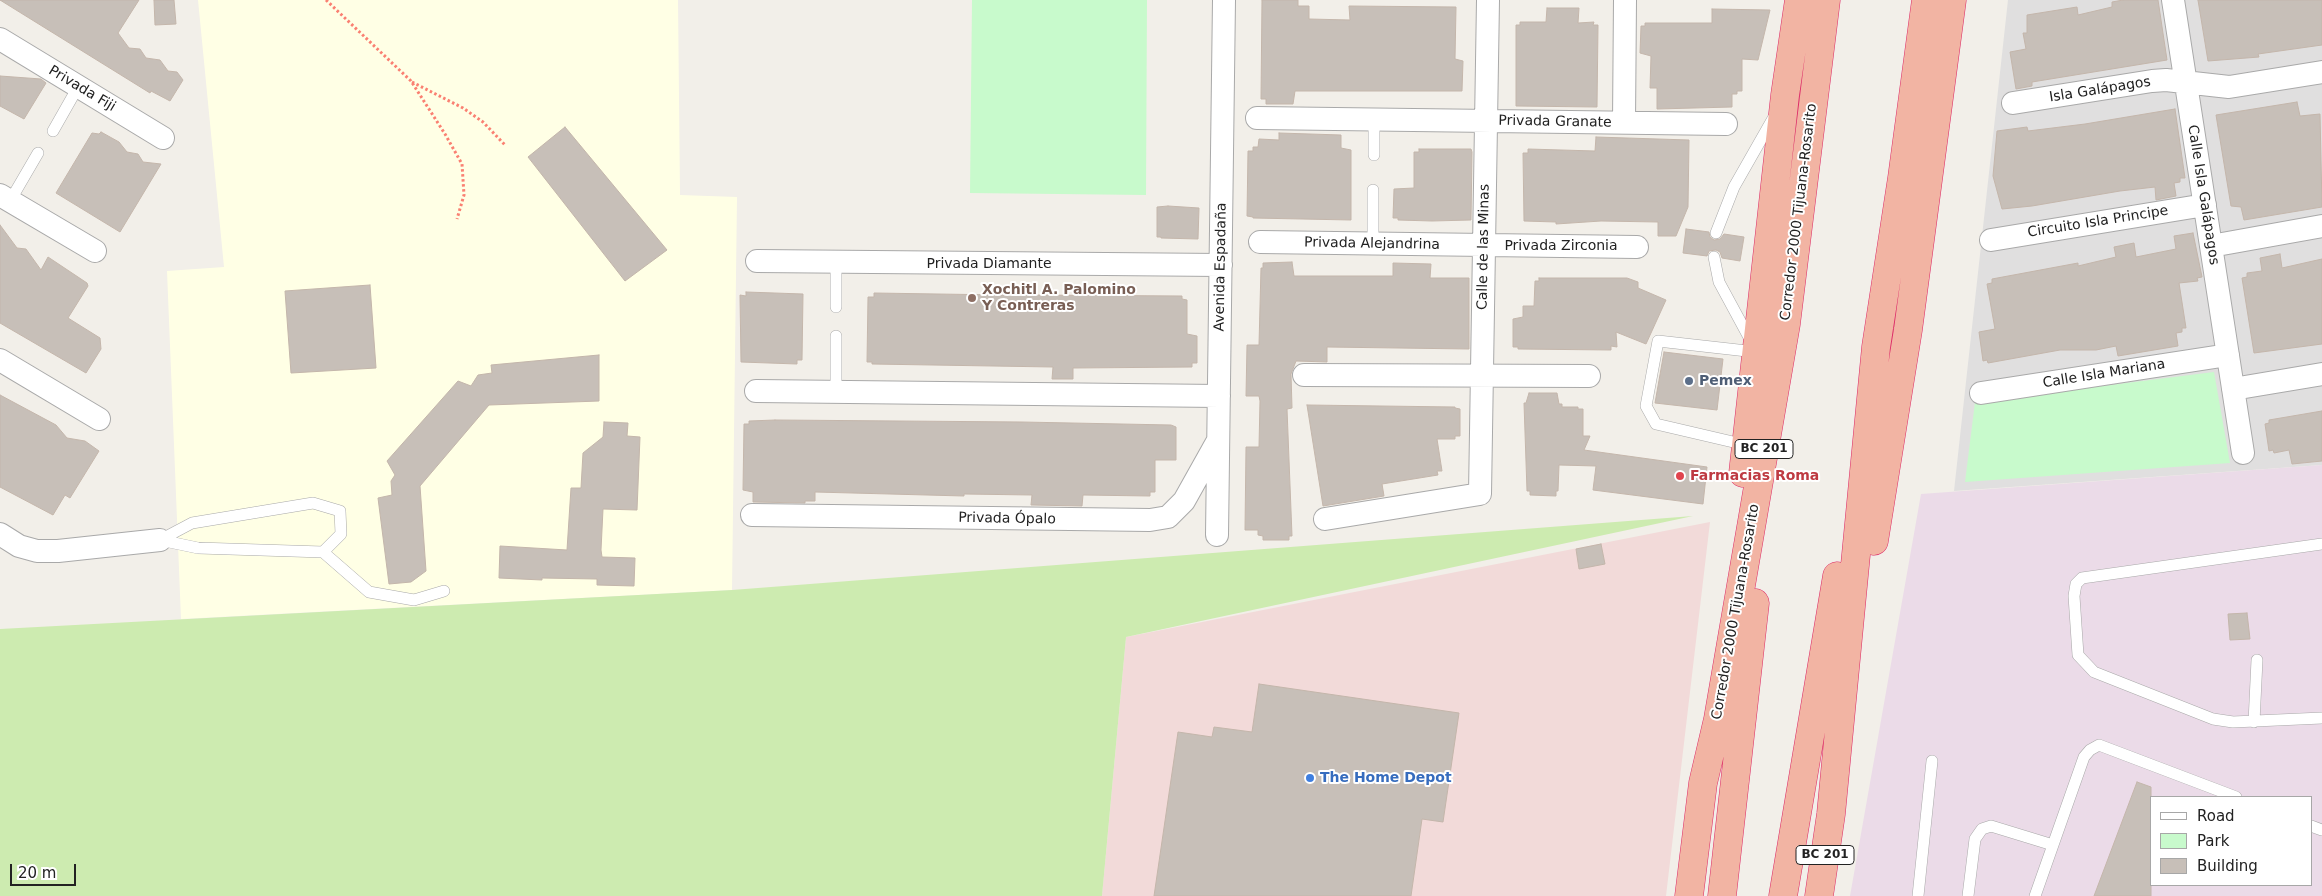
<!DOCTYPE html>
<meta charset="utf-8">
<style>
body{margin:0}
#map{position:relative;width:2322px;height:896px;overflow:hidden;background:#f2efe9;font-family:"DejaVu Sans",sans-serif}
canvas{display:block}
.legend{position:absolute;left:2150px;top:796px;width:162px;height:90px;box-sizing:border-box;background:#fff;border:1px solid #a7a7a7;margin:0;padding:6px 9px;list-style:none;font-size:15px;color:#222}
.legend li{display:flex;align-items:center;gap:10px;height:25px}
.legend b{width:25px;border:1px solid #a7a7a7}
.scale{position:absolute;left:10px;top:864px;width:66px;height:22px;box-sizing:border-box;border:2px solid #222;border-top:0;padding-left:6px;font-size:15px;line-height:18px;white-space:nowrap;color:#222;-webkit-text-stroke:4px #fff;paint-order:stroke}
</style>
<div id="map">
<canvas width="2322" height="896"></canvas>
<ul class="legend">
<li><b style="height:6px;background:#fff"></b>Road</li>
<li><b style="height:14px;background:#c8facc"></b>Park</li>
<li><b style="height:14px;background:#c7bfb8"></b>Building</li>
</ul>
<div class="scale">20 m</div>
</div>
<script>
const ctx = document.querySelector('canvas').getContext('2d');
ctx.lineJoin = 'round';
function fill(path, color) { ctx.fillStyle = color; ctx.fill(path, 'evenodd'); }
const toPath = rows => new Path2D(rows.map(r => 'M' + r).join(''));
function trace(path, color, width, dash) { ctx.strokeStyle = color; ctx.lineWidth = width; ctx.lineCap = dash ? 'butt' : 'round'; ctx.setLineDash(dash || []); ctx.stroke(path); }
function write(font, color, halo, rows, align = 'center') {
  ctx.font = font + ' "DejaVu Sans",sans-serif'; ctx.lineWidth = 4; ctx.setLineDash([]); ctx.textBaseline = 'middle'; ctx.strokeStyle = halo; ctx.fillStyle = color; for (const [text, x, y, turn = 0] of rows) {
    ctx.save(); ctx.translate(x, y); ctx.rotate((+turn || 0) * Math.PI / 180); ctx.textAlign = isNaN(turn) ? turn : align; if (halo) ctx.strokeText(text, 0, 0); ctx.fillText(text, 0, 0); ctx.restore();
  }
}
const residential = toPath([
 [2008,0,2322,0,2322,465,1954,491]
]);
const commercial = toPath([
 [1710,522,1666,896,1102,896,1126,637]
]);
const industrial = toPath([
 [2322,465,2322,896,1850,896,1921,494],
 [2151,797,2311,797,2311,885,2151,885]
]);
const education = toPath([
 [198,0,678,0,680,195,737,197,732,590,181,619,167,271,224,267]
]);
const grass = toPath([
 [1693,516,1126,637,1102,896,0,896,0,629,732,590]
]);
const park = toPath([
 [972,0,1147,0,1146,195,970,193],
 [2214,372,2230,463,1965,482,1975,402]
]);
const building = toPath([
 [0,0,139,0,118,33,129,48,140,49,146,58,160,60,168,71,177,72,183,80,170,101,151,91,150,93,0,0],
 [154,0,174,0,176,24,155,25,154,0],
 [1262,0,1298,0,1298,6,1309,6,1309,19,1350,20,1349,6,1456,7,1455,59,1463,61,1462,91,1295,91,1293,104,1266,104,1266,99,1261,99,1262,0],
 [2123,0,2158,0,2167,60,2032,82,2032,86,2016,89,2010,52,2026,49,2023,33,2027,33,2027,15,2077,7,2078,15,2112,7,2112,2,2123,0],
 [2198,0,2322,0,2322,45,2258,54,2259,57,2208,61,2198,0],
 [1547,8,1579,8,1578,23,1594,22,1593,25,1598,25,1597,107,1516,106,1516,25,1520,25,1520,22,1546,22,1547,8],
 [1712,9,1770,10,1758,60,1742,59,1742,91,1737,91,1737,94,1732,94,1732,107,1657,109,1657,88,1650,88,1651,56,1640,53,1641,26,1645,26,1645,23,1712,23,1712,9],
 [0,76,41,79,46,83,24,119,0,106,0,76],
 [2297,102,2300,116,2320,114,2322,207,2244,220,2241,207,2231,206,2216,115,2297,102],
 [2175,109,2185,178,2180,178,2180,182,2174,183,2176,196,2156,200,2155,187,2120,191,2032,206,2002,209,1993,176,1997,131,2027,127,2028,131,2085,124,2175,109],
 [565,127,667,250,625,281,528,157,565,127],
 [101,132,119,142,127,152,138,154,143,162,161,164,120,232,56,193,92,133,99,134,101,132],
 [1279,133,1341,135,1341,148,1351,150,1351,220,1253,218,1253,217,1247,216,1248,151,1253,151,1253,147,1258,147,1259,139,1279,140,1279,133],
 [1596,137,1689,140,1688,207,1676,236,1658,236,1658,222,1601,221,1556,224,1556,222,1524,221,1523,153,1528,153,1528,149,1595,151,1596,137],
 [1419,149,1471,149,1472,152,1471,220,1432,221,1398,220,1398,218,1393,218,1394,189,1414,188,1414,152,1419,152,1419,149],
 [1168,206,1199,208,1198,239,1161,238,1161,237,1157,237,1157,207,1168,206],
 [0,225,17,248,26,249,41,270,48,257,87,283,88,286,68,318,100,338,101,349,86,373,0,323,0,225],
 [1686,229,1709,232,1710,237,1714,240,1720,239,1724,234,1744,237,1740,261,1722,258,1720,252,1716,250,1709,251,1707,256,1683,253,1686,229],
 [2193,233,2202,277,2197,278,2198,281,2179,283,2186,328,2182,328,2182,332,2176,333,2178,346,2118,356,2116,346,2096,350,2060,350,1988,363,1987,360,1983,361,1979,332,1995,329,1987,284,1992,283,1992,279,2078,263,2078,266,2116,257,2114,247,2134,243,2136,257,2176,249,2174,236,2193,233],
 [2280,254,2282,268,2322,259,2322,344,2254,353,2242,278,2247,277,2247,273,2262,271,2260,258,2280,254],
 [1292,262,1294,276,1393,276,1393,263,1431,264,1430,278,1469,278,1469,349,1327,347,1327,362,1296,361,1291,374,1292,408,1287,409,1292,536,1289,536,1289,540,1263,540,1263,536,1258,535,1258,530,1245,530,1246,447,1259,447,1260,401,1259,396,1246,396,1247,345,1259,345,1261,268,1263,268,1263,263,1292,262],
 [1539,278,1627,278,1638,282,1638,288,1666,300,1646,344,1616,332,1617,347,1611,346,1611,350,1518,349,1518,347,1513,347,1513,319,1523,317,1523,306,1534,306,1535,281,1539,281,1539,278],
 [370,285,376,368,291,373,285,291,370,285],
 [746,292,803,294,802,360,797,360,797,364,741,362,740,295,746,296,746,292],
 [1033,292,1033,295,1182,296,1182,299,1187,300,1187,334,1197,336,1197,363,1192,363,1192,367,1073,368,1073,379,1052,379,1053,367,872,364,872,362,867,362,868,297,874,297,874,293,1002,295,1033,292],
 [1664,352,1723,359,1717,410,1655,403,1664,352],
 [599,355,599,401,489,405,420,486,426,571,411,582,389,584,378,498,392,495,391,481,395,475,387,461,458,381,471,386,478,375,492,373,491,365,599,355],
 [1529,393,1557,393,1559,404,1562,404,1562,407,1578,407,1578,409,1583,409,1583,436,1590,436,1584,450,1707,467,1703,504,1593,490,1596,466,1559,465,1558,491,1556,491,1556,496,1530,495,1530,491,1527,491,1524,403,1526,403,1529,393],
 [0,395,56,425,67,438,85,441,99,451,70,498,65,495,53,515,0,487,0,395],
 [1307,405,1455,407,1455,408,1460,409,1460,436,1455,436,1455,439,1437,439,1442,471,1437,471,1438,475,1382,484,1384,496,1323,506,1307,405],
 [2322,411,2322,461,2292,464,2289,450,2274,453,2273,450,2269,451,2265,424,2269,423,2269,420,2322,411],
 [775,420,1022,422,1171,425,1176,427,1176,460,1155,460,1155,492,1150,492,1150,496,1083,495,1082,506,1031,505,1032,495,964,494,964,496,815,492,815,501,805,501,805,503,753,502,753,492,743,490,744,424,749,424,749,421,775,420],
 [604,422,628,423,627,436,640,437,637,510,603,509,601,550,602,557,635,558,634,586,597,585,597,579,542,578,542,580,499,578,500,546,567,550,571,488,581,488,583,453,603,437,604,422],
 [1601,544,1605,564,1579,569,1576,549,1601,544],
 [2247,613,2250,639,2230,640,2228,614,2247,613],
 [1259,684,1459,713,1443,822,1422,819,1411,896,1154,896,1178,732,1212,737,1214,727,1252,732,1259,684],
 [2137,782,2151,787,2151,896,2094,896,2137,782]
]);
const path = toPath([
 [326,0,411,81,445,134,462,164,464,195,457,219],
 [412,82,463,108,483,122,505,145]
]);
const service = toPath([
 [1374,120,1374,155],
 [53,131,78,87],
 [10,201,38,153],
 [1716,233,1734,187,1775,115],
 [1373,244,1373,190],
 [1714,257,1719,282,1752,343],
 [836,262,836,307],
 [836,392,836,336],
 [1746,445,1656,424,1646,406,1658,341,1756,352],
 [313,503,340,511,341,534,323,552,198,548,160,540,192,523,313,503],
 [2322,544,2082,578,2076,584,2074,596,2078,655,2094,672,2213,719,2233,722,2322,718],
 [323,552,369,592,414,600,444,591],
 [2254,722,2257,660],
 [2311,826,2322,830],
 [1918,896,1932,761],
 [1968,896,1975,839,1982,829,1991,826,2053,845],
 [2035,896,2084,757,2090,750,2099,745,2236,797]
]);
const minor = toPath([
 [2173,0,2243,453],
 [0,39,163,138],
 [2013,103,2152,81,2166,80,2229,87,2322,72],
 [1257,118,1726,124],
 [1624,122,1625,0],
 [0,195,95,251],
 [1991,240,2205,205],
 [1260,242,1637,247],
 [2211,246,2322,226],
 [757,261,1221,265],
 [0,360,99,419],
 [1304,375,1589,376],
 [2233,389,2322,374],
 [756,391,1219,396],
 [1981,393,2228,355],
 [752,515,1150,520,1168,517,1184,501,1217,442],
 [1325,519,1480,494,1488,0],
 [0,534,19,546,37,551,58,551,160,540],
 [1217,535,1224,0]
]);
const trunk = toPath([
 [1743,473,1785,95,1799,0],
 [1874,541,1908,330,1952,0],
 [1689,896,1703,783,1718,719,1786,324,1826,0],
 [1722,896,1755,603],
 [1783,896,1837,576],
 [1819,896,1831,814,1876,347,1902,178,1926,0]
]);
const markers = [
 [972,298,5,"#8d6e63"],
 [1689,381,5,"#5c6f8a"],
 [1680,476,5,"#e0444e"],
 [1310,778,5,"#3f7fe0"]
];
const shields = [
 [1764,449,58],
 [1825,855,58]
];
const shieldNames = [
 ["BC 201",1764,449],
 ["BC 201",1825,855]
];
const streetNames = [
 ["Privada Fiji",82,89,31],
 ["Isla Galápagos",2100,90,-9],
 ["Privada Granate",1555,122,1],
 ["Calle Isla Galápagos",2203,195,81],
 ["Corredor 2000 Tijuana-Rosarito",1799,212,-83],
 ["Circuito Isla Principe",2098,222,-9],
 ["Privada Alejandrina",1372,244,1],
 ["Privada Zirconia",1561,246],
 ["Calle de las Minas",1484,247,-89],
 ["Privada Diamante",989,264],
 ["Avenida Espadaña",1221,267,-89],
 ["Calle Isla Mariana",2104,374,-9],
 ["Privada Ópalo",1007,519,1],
 ["Corredor 2000 Tijuana-Rosarito",1736,612,-80]
];
const educationNames = [
 ["Xochitl A. Palomino",982,290],
 ["Y Contreras",982,306]
];
const serviceNames = [
 ["Pemex",1699,381]
];
const healthNames = [
 ["Farmacias Roma",1690,476]
];
const shopNames = [
 ["The Home Depot",1320,778]
];
fill(residential, '#e0dfdf');
fill(commercial, '#f2dad9');
fill(industrial, '#ebdbe8');
fill(education, '#ffffe5');
fill(grass, '#cdebb0');
fill(park, '#c8facc');
fill(building, '#c7bfb8');
trace(building, '#c4b6ab', 1);
trace(service, '#a9a9a9', 12);
trace(minor, '#a9a9a9', 24);
trace(trunk, '#dc2a67', 29);
trace(path, '#fa8072', 3, [2.5, 2.5]);
trace(service, '#fff', 11);
trace(minor, '#fff', 22);
trace(trunk, '#f2b4a3', 28);
for (const [x, y, r, color] of markers) { const dot = new Path2D(); dot.arc(x, y, r, 0, 2 * Math.PI); ctx.fillStyle = color; ctx.fill(dot); trace(dot, '#fff', 2); }
for (const [x, y, w] of shields) { const box = new Path2D(); box.roundRect(x - w / 2, y - 9.5, w, 19, 4); ctx.fillStyle = '#fff'; ctx.fill(box); trace(box, '#222', 1); }
write('bold 12px', '#222', null, shieldNames);
write('14px', '#222', '#fff', streetNames);
write('bold 14px', '#785e54', '#fff', educationNames, 'left');
write('bold 14px', '#4e5e75', '#fff', serviceNames, 'left');
write('bold 14px', '#be3a42', '#fff', healthNames, 'left');
write('bold 14px', '#366cbe', '#fff', shopNames, 'left');
</script>
